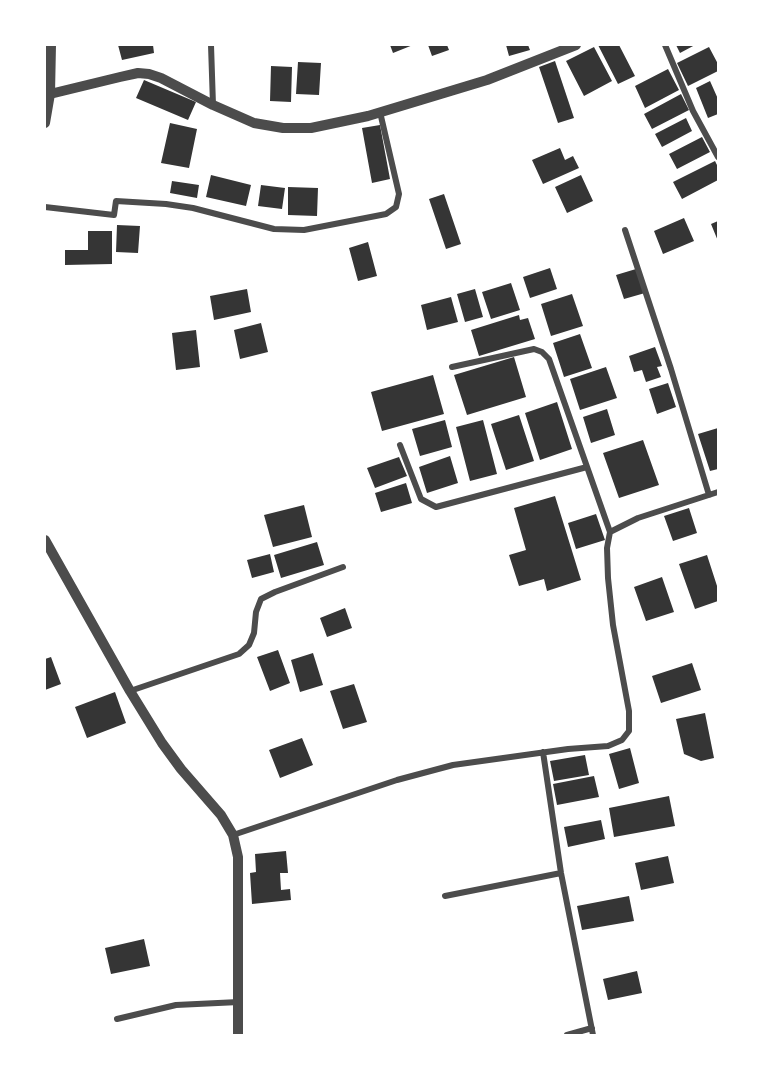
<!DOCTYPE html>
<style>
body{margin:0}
#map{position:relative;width:763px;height:1080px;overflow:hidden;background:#fff;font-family:"Alegreya Sans",sans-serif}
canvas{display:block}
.frame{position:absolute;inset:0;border:46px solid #fff;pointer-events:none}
</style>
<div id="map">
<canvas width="763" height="1080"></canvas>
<div class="frame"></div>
</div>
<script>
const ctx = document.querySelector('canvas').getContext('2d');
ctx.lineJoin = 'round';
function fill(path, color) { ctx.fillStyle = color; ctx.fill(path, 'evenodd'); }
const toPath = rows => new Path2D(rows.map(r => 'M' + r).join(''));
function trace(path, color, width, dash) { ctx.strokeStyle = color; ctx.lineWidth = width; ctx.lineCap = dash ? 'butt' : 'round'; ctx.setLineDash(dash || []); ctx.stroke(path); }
const building = toPath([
 [118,45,153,45,154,53,122,60],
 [390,45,413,45,393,53],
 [428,45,447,45,449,50,432,56],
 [506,45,528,45,530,50,509,56],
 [598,45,619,45,635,76,618,84],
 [676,45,695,45,680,53],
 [594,47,612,81,584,96,566,61],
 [709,47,718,64,718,71,688,86,677,63],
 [555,61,574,118,558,123,539,67],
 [298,62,321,63,319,95,296,94],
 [271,66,292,67,291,102,270,101],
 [668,69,679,90,645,108,635,86],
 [144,80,196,102,188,120,136,98],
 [710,81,718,99,718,114,708,118,696,88],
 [681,94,689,110,652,129,644,114],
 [686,118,692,131,662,147,655,134],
 [170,123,197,129,189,168,161,163],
 [380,125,390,179,372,183,362,128],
 [702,137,710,152,677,169,669,154],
 [560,148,565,160,573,156,579,168,543,184,532,160],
 [715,161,718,167,718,180,682,199,673,182],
 [211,175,251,185,246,206,206,197],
 [581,175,593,201,567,213,555,187],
 [172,181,199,185,197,198,170,193],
 [261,185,285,188,282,209,258,206],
 [288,187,318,188,317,216,288,215],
 [444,194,461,244,446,249,429,199],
 [684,218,694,241,663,254,654,231],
 [718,221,718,241,711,224],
 [117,225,140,226,138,253,116,252],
 [88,231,112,231,112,264,65,265,65,250,88,250],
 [368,242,377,276,358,281,349,248],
 [550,268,557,289,530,298,523,277],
 [636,269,645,293,624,299,616,275],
 [511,283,520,310,491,319,482,292],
 [247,289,251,312,214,320,210,296],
 [475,289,483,317,465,322,457,294],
 [572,294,583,326,551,336,541,304],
 [451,297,458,322,427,330,421,305],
 [519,315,520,320,528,318,535,339,479,356,471,330],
 [261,323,268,352,240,359,234,330],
 [196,330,200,367,176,370,172,333],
 [580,334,592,368,564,377,553,343],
 [655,347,662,366,657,367,661,377,646,382,642,370,634,372,629,356],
 [514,357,526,397,467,415,454,375],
 [606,367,617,398,580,410,570,379],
 [433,375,444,414,382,431,371,392],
 [668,383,676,407,657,414,649,389],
 [557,402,572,449,540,460,525,413],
 [607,409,615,435,591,443,583,417],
 [519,415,534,461,506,470,491,424],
 [445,420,452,447,420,456,412,429],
 [483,420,497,474,470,481,456,427],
 [718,428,718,469,710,471,698,434],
 [643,440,659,485,619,498,603,453],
 [450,456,458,483,427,493,419,467],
 [399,457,407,476,375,488,367,468],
 [406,483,412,503,381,512,375,493],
 [555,496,581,580,547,591,544,579,519,586,509,555,526,550,514,508],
 [304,505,312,537,273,547,264,515],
 [689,508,697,533,673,541,664,516],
 [596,514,605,540,576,549,568,523],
 [317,542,324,565,281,578,274,555],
 [270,554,274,572,252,578,247,560],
 [707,555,718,589,718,601,695,609,679,564],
 [662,577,674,612,646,621,634,587],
 [345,608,352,628,327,637,320,618],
 [278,650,290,683,270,691,257,657],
 [313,653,323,685,300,692,291,660],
 [51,657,61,684,45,690,45,659],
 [692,663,701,690,661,703,652,676],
 [354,684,367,722,343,729,330,691],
 [115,692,126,723,87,738,75,707],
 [705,713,714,758,701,761,684,754,676,719],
 [302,738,313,765,280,778,269,750],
 [630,748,639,783,619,789,609,754],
 [585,755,589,775,554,781,550,761],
 [594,776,599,797,557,805,553,784],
 [669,796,675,826,614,837,609,808],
 [601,820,605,839,568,847,564,827],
 [286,851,288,873,280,873,281,890,290,889,291,900,252,904,250,873,256,872,255,854],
 [668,856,674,883,641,890,635,863],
 [629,896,634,921,582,930,577,906],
 [144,939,150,966,111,974,105,948],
 [637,971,642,993,608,1000,603,979]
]);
const minor = toPath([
 [211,45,213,105],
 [665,45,693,111,718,157],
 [45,207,114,215,116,201,166,204,193,208,274,229,304,230,386,214,396,207,399,194,380,112],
 [625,230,671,369,709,495],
 [452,367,534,349,542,352,549,359,610,532],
 [400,445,421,499,436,507,587,467],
 [130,691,239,654,249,645,254,633,256,612,261,599,275,592,343,567],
 [543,752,561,873,593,1035],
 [233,835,397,780,453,765,568,749,608,746,622,740,629,731,629,711,613,625,608,578,607,548,610,532,638,518,718,492],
 [445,896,561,873],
 [117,1019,176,1005,239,1002],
 [567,1035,592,1028]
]);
const tertiary = toPath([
 [50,94,120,77,138,73,149,74,161,78,213,105,254,123,283,128,311,128,368,116,487,80,576,45],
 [45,123,50,94,51,45],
 [45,540,130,691,162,743,181,769,221,815,233,835,238,857,238,1035]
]);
fill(building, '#353535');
trace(minor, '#4c4c4c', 6);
trace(tertiary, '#4c4c4c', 10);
</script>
